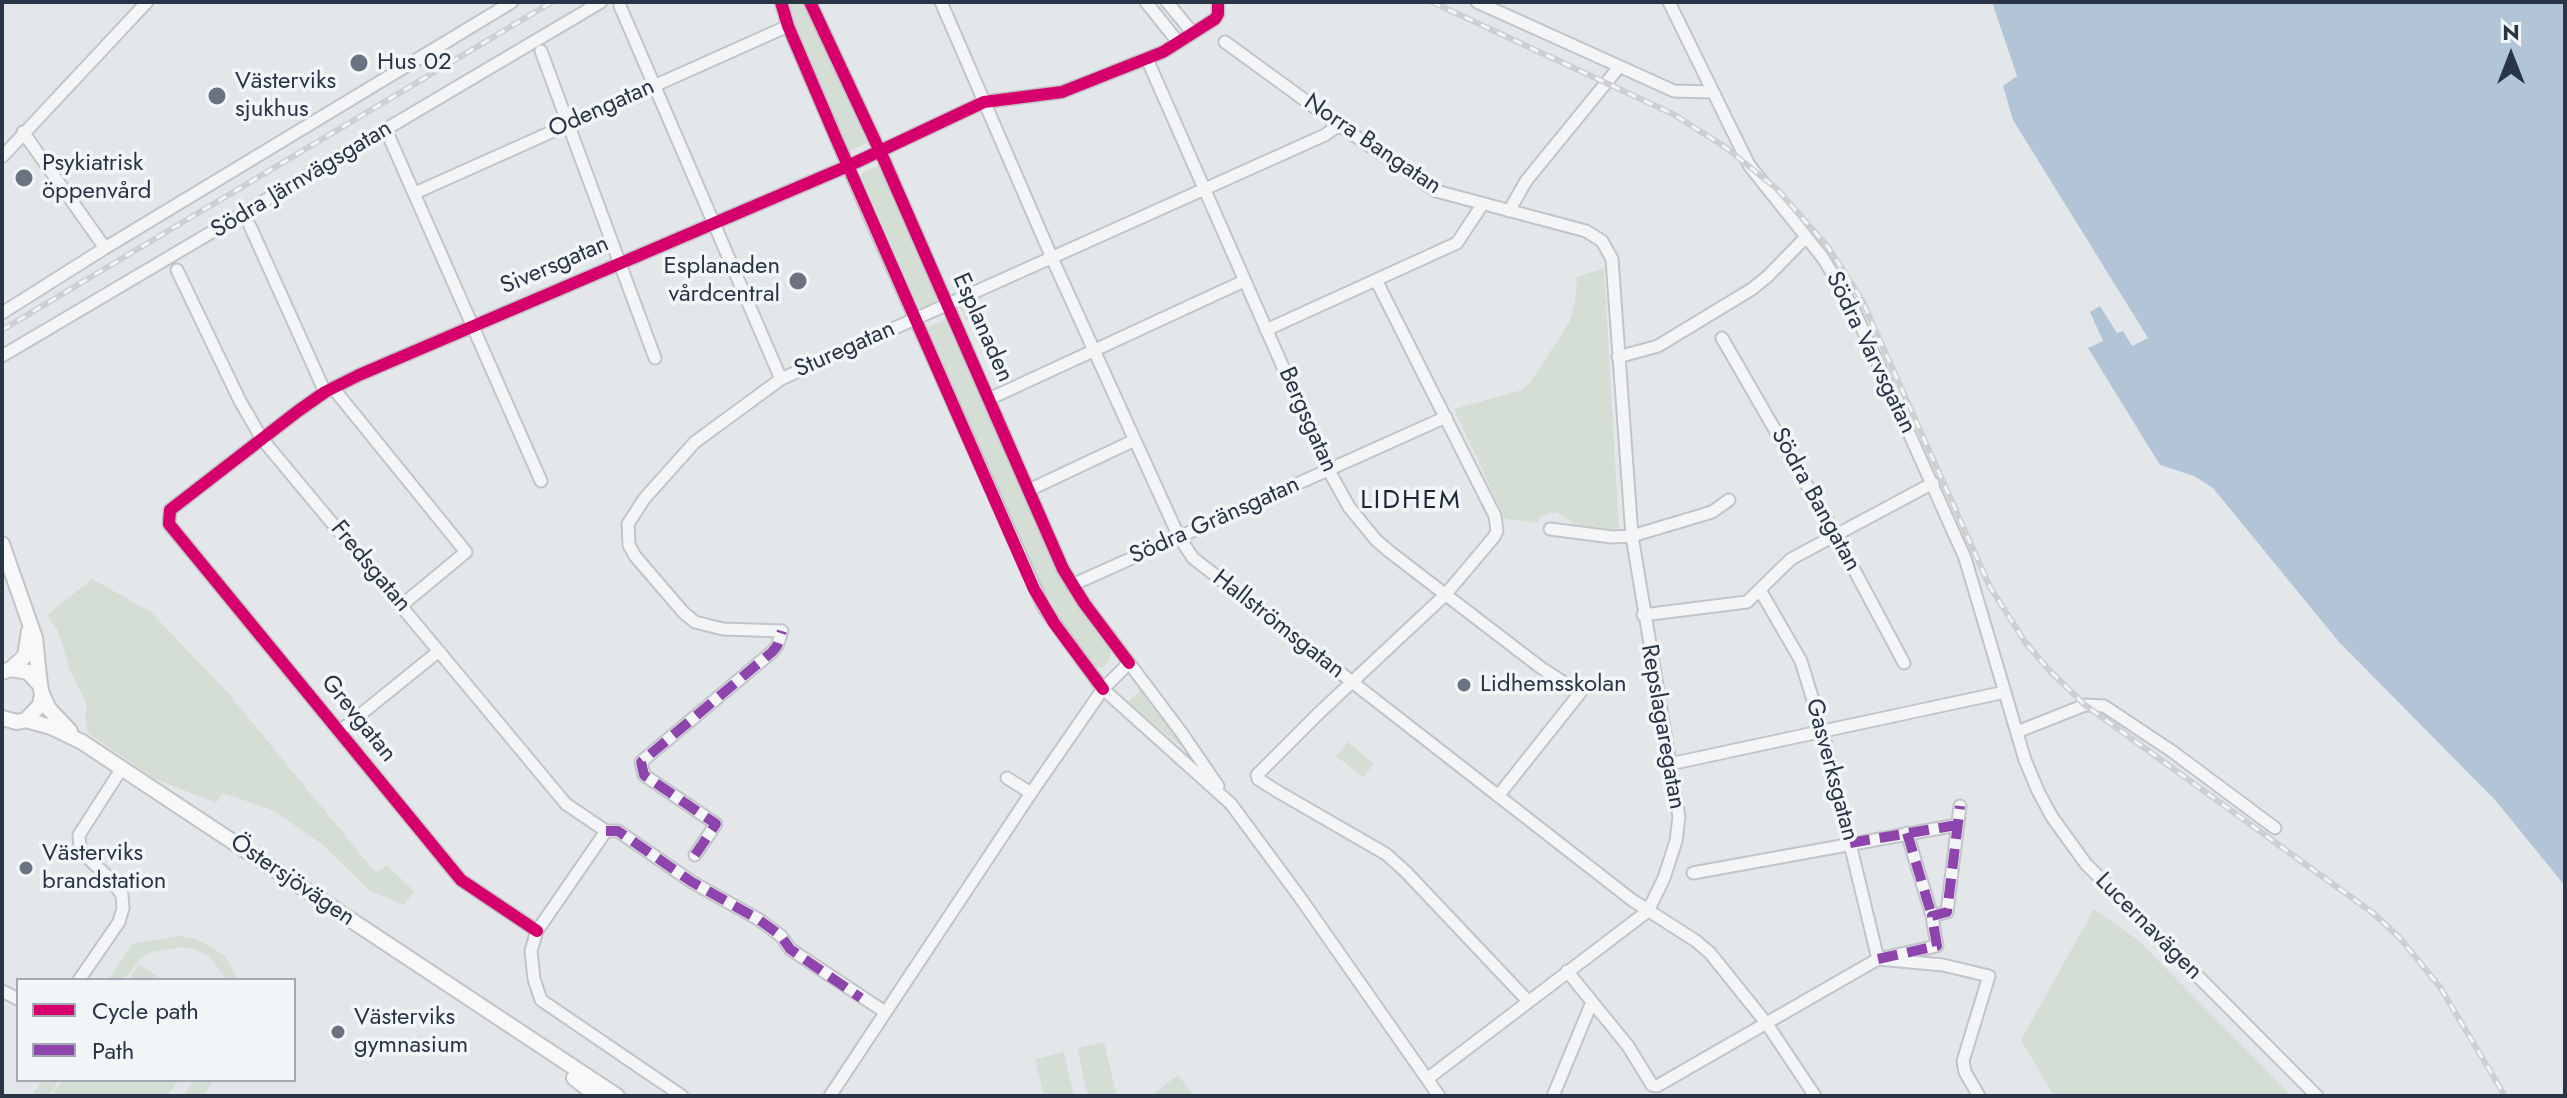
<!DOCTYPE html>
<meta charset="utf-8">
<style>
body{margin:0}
#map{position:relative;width:2567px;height:1098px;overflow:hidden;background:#e4e7ea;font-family:Jost,sans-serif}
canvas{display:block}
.frame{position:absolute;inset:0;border:4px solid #293546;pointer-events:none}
.legend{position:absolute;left:16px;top:978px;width:280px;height:104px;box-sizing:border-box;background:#f3f6f9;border:2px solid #a2a9b1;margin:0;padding:10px 14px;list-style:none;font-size:24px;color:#293546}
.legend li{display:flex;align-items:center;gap:16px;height:40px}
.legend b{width:40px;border:2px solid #a2a9b1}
.north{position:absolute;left:2471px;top:16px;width:80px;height:80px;-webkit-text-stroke:6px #f3f6f9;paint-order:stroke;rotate:0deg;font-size:22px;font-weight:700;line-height:32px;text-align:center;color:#293546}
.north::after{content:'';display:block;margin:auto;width:28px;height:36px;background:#293546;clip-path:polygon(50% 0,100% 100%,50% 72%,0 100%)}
</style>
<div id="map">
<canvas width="2567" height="1098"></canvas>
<div class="frame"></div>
<ul class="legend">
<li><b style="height:10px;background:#d6006c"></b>Cycle path</li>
<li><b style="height:10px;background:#8e44ad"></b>Path</li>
</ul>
<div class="north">N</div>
</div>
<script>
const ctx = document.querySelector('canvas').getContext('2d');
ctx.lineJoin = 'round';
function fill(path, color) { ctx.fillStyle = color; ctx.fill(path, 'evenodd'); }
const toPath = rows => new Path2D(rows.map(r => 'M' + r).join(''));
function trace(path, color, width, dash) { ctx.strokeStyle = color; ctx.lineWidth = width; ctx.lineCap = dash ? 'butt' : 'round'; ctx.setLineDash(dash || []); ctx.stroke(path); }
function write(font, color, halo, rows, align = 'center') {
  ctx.font = font + ' Jost,sans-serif'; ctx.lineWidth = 7; ctx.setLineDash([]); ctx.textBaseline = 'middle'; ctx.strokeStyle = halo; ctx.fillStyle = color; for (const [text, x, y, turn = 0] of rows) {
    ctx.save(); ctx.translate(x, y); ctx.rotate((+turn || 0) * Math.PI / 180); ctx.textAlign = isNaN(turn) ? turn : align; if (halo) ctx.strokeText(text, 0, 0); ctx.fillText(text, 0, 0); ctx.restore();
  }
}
const green = toPath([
 [786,2,805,3,867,143,849,151],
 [881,165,938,295,935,302,921,308,914,306,860,183,863,172],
 [1604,268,1619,528,1606,530,1578,526,1556,512,1541,516,1538,523,1505,519,1454,409,1522,390,1531,381,1570,321,1575,302,1577,277],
 [976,300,982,314,966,321,960,307],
 [948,318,1065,584,1111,647,1110,660,1104,667,1093,669,1040,592,924,329],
 [92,579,151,612,228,693,376,873,387,865,414,891,404,905,370,891,322,844,272,810,223,793,216,803,153,778,88,733,85,721,87,704,70,671,58,631,47,615],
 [1141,690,1144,690,1183,744,1182,747,1127,702],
 [1348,742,1374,764,1363,777,1336,756],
 [2094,909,2139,941,2292,1096,2054,1096,2021,1040],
 [179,936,197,939,224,955,239,980,227,980,210,957,194,949,181,947,152,952,141,958,124,980,108,980,132,944],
 [139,964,163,980,129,980],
 [1104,1042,1117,1096,1088,1096,1077,1048],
 [1064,1052,1074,1096,1044,1096,1035,1059],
 [1178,1075,1194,1096,1150,1096],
 [42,1080,59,1080,49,1096,32,1096],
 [62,1080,178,1080,168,1096,51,1096],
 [194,1080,214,1080,203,1096,183,1096]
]);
const water = toPath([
 [1992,2,2565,2,2565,886,2496,801,2339,642,2213,488,2194,476,2160,465,2088,348,2103,341,2090,312,2100,306,2117,333,2123,331,2132,346,2148,338,2013,120,2003,86,2017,76]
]);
const minor = toPath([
 [781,2,788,26,872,222,1044,608,1103,689,1231,804,1299,896,1439,1096],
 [810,2,884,160,1063,569,1084,603,1181,732,1218,786],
 [941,2,1052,258,1179,537,1193,558,1632,900,1696,941,1710,953,1767,1024,1815,1096],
 [1146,2,1178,42],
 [1167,2,1192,32],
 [1477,2,1674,91,1712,92],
 [1669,2,1749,165,1823,258,1853,308,1965,558,2025,760,2038,791,2052,817,2086,864,2317,1096],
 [620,6,781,379],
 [1225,42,1339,125,1436,191,1586,231,1602,241,1612,259,1632,536,1679,817,1676,841,1664,878,1648,911,1427,1079],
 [541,51,655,358],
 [1147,59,1328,469,1349,507,1376,540,1390,552,1540,667,1580,693,1498,796],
 [386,130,541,481],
 [23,132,105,248,512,2],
 [2,157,147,2],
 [415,193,788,26],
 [1509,211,1526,181,1619,67],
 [250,226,325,392],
 [177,270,240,401,262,439,566,804,606,831,537,931,531,951,534,979,541,1000,682,1096],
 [1376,280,1495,516,1497,531,1494,537,1445,595,1320,712,1257,775,1258,779,1277,791,1386,854,1406,872,1528,1001],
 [2,313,105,248],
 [1266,330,1457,243,1482,205],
 [1722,338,1835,534,1904,663],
 [2,356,601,2],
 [1618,357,1658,346,1752,289,1768,276,1806,237],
 [333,388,466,552,402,605],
 [989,399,1244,281],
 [1029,490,1135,440],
 [1550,529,1612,537,1632,536,1712,512,1729,500],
 [1072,585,1446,417],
 [1760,590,1801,661,1823,733,1878,959,1937,946,1932,916,1947,912,1960,806],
 [1643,615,1747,602,1791,559,1933,483],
 [340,731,439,651],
 [2017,732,2085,705,2104,706,2173,752,2275,828],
 [1670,764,2005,692],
 [1007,778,1031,793],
 [606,831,618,831,692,882,758,919,781,936,790,949,885,1012],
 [1907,833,1932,916],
 [695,855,716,824,644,775,641,762,772,652,777,646,782,631,723,629,695,622,684,613,635,556,629,545,628,524,644,499,695,442,781,379,1325,135,1339,125],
 [1693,873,1957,825],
 [537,931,461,880,169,524,170,510,298,411,325,392,359,375,848,166,984,102,1062,92,1163,52,1215,19,1218,14,1218,2],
 [1567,971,1628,1046,1652,1085,1657,1086,1878,959,1943,965,1989,976,1963,1061,1965,1072,1979,1096],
 [79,980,119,922,123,908,122,895,112,881,80,850,79,835,122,768],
 [2,991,18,999],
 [830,1096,1031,793,1103,689,1129,663],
 [1553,1096,1592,1002]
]);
const major = toPath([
 [2,544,35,638,40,685],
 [11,669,25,656,29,631],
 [2,672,11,669,28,672,40,685,42,694,40,705,26,720,17,722,2,718],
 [42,694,49,709,70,731],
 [26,720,51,727,82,742,617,1096],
 [574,1078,597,1096]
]);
const rail = toPath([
 [1432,2,1673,114,1725,147,1777,189,1828,247,1862,300,1990,587,2025,642,2049,670,2085,705,2373,913,2399,937,2440,987,2505,1096],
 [2,330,552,2]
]);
const quiet = toPath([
 [606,831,618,831,692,882,758,919,781,936,790,949,861,998],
 [1907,833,1932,916],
 [1850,843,1957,825],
 [695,855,716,824,644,775,641,762,772,652,777,646,782,631],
 [1878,959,1937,946,1932,916,1947,912,1960,806]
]);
const cycleway = toPath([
 [781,2,788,26,835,136,1034,589,1054,623,1103,689],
 [810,2,884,160,1063,569,1084,603,1129,663],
 [537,931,461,880,169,524,170,510,298,411,325,392,359,375,848,166,984,102,1062,92,1163,52,1215,19,1218,14,1218,2]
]);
const markers = [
 [359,63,10,"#6a737f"],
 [217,96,10,"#6a737f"],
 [24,178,10,"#6a737f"],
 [798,281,10,"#6a737f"],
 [1464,685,8,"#6a737f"],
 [26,868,8,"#6a737f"],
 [338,1032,8,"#6a737f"]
];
const poiNames = [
 ["Hus 02",377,63],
 ["Västerviks",235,82],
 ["sjukhus",235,110],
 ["Psykiatrisk",42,164],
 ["öppenvård",42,192],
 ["Esplanaden",780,267,"right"],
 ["vårdcentral",780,295,"right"],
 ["Lidhemsskolan",1480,685],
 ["Västerviks",42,854],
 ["brandstation",42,882],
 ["Västerviks",354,1018],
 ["gymnasium",354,1046]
];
const streetNames = [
 ["Odengatan",602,109,-24],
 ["Norra Bangatan",1372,145,34],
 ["Södra Järnvägsgatan",302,180,-31],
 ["Siversgatan",555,266,-23],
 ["Esplanaden",982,328,66],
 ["Sturegatan",845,350,-24],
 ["Södra Varvsgatan",1870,353,64],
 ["Bergsgatan",1307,420,66],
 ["Södra Bangatan",1815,500,61],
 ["Södra Gränsgatan",1215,521,-24],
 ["Fredsgatan",370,567,50],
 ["Hallströmsgatan",1278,625,38],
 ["Grevgatan",358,719,51],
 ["Repslagaregatan",1662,727,80],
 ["Gasverksgatan",1831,770,75],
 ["Östersjövägen",292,881,34],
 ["Lucernavägen",2148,927,45]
];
const neighbourhoodNames = [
 ["LIDHEM",1411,502]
];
fill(green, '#d5ded5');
fill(water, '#b1c5d7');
trace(minor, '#c2c5c8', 15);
trace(major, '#c1c4c8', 18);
trace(minor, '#f4f5f7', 11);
trace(major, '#f8f8f8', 14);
trace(rail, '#cdcfd1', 6);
trace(rail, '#f3f6f9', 3, [9]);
trace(quiet, '#8e44ad', 10, [20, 10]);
trace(cycleway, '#d6006c', 12);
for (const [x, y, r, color] of markers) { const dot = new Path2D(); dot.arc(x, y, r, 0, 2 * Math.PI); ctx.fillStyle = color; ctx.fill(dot); trace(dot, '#f3f6f9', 3); }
write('24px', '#293546', '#f3f6f9', poiNames, 'left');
write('24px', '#293546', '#f3f6f9', streetNames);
ctx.letterSpacing = '2px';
write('26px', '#1b2637', '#f3f6f9', neighbourhoodNames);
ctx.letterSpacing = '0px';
</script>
